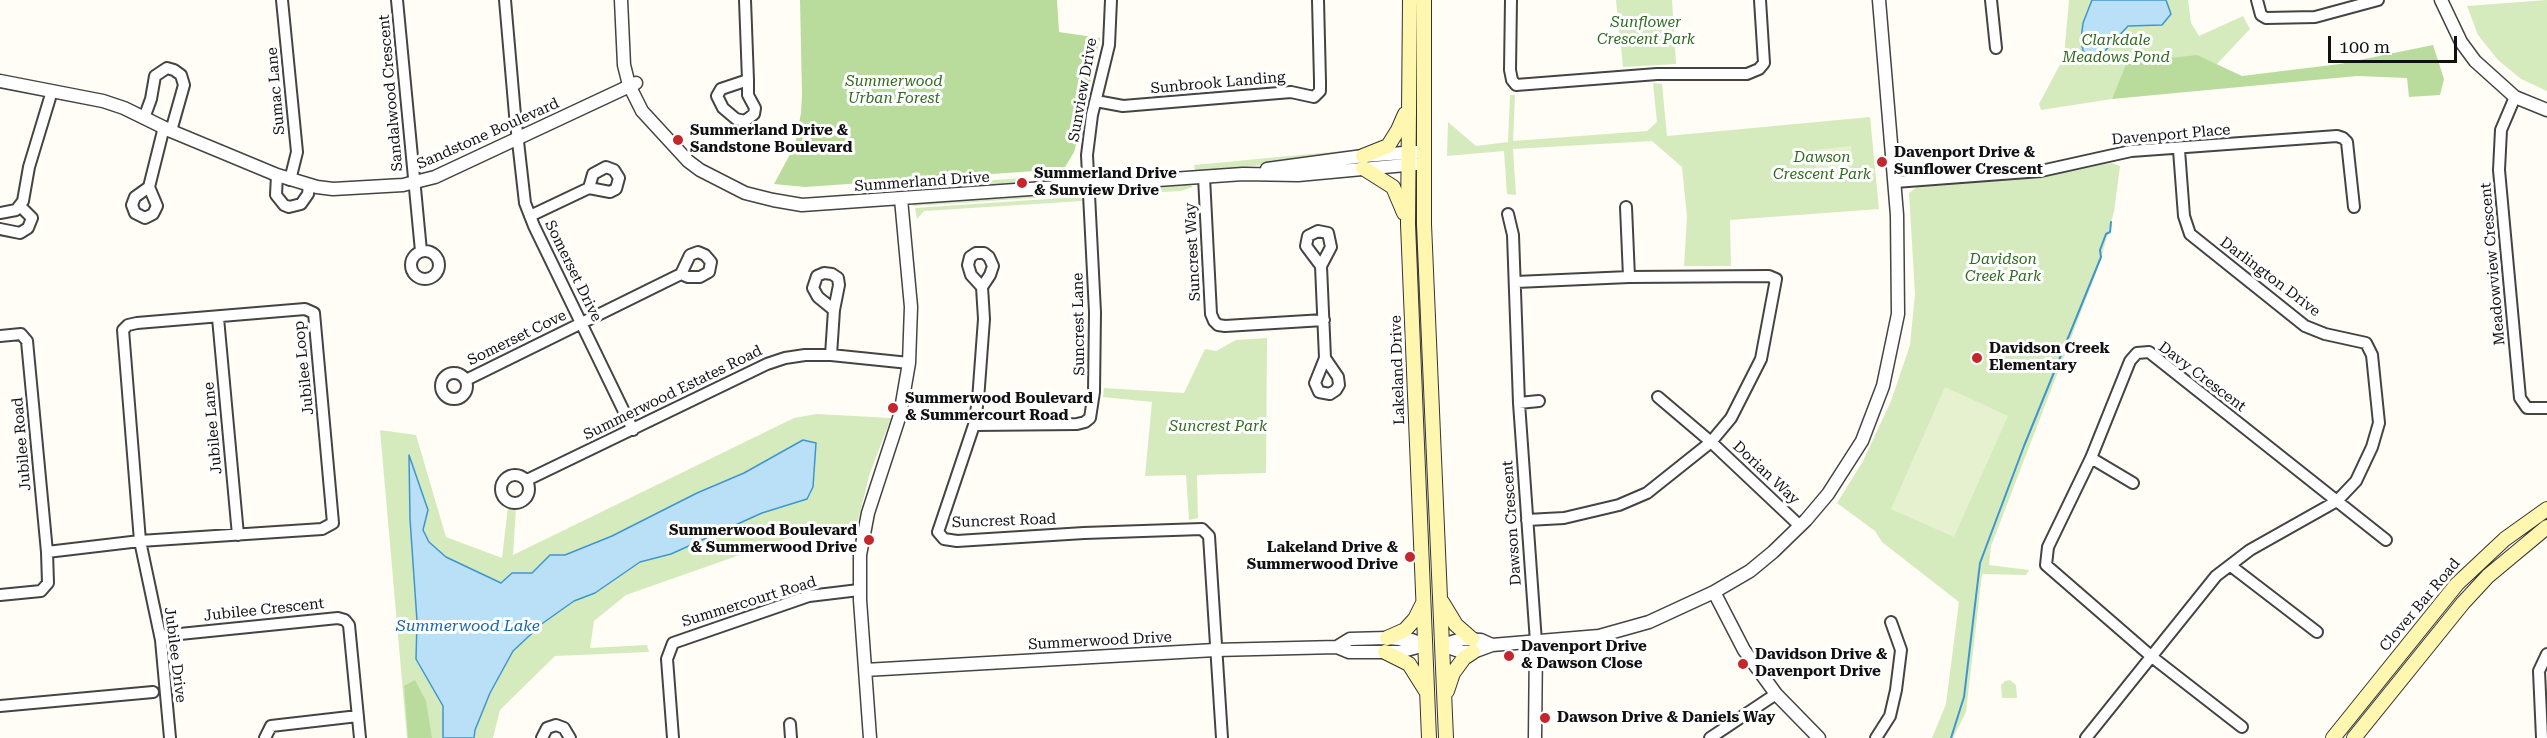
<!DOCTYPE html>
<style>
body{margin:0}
#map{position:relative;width:2547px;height:738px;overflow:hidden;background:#fffdf5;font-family:"Roboto Serif",serif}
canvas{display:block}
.scale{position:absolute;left:2328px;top:36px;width:129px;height:27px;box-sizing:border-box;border:3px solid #111;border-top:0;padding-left:8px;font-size:18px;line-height:21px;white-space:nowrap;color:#111;-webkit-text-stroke:4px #fff;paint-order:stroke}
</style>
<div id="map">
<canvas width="2547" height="738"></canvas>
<div class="scale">100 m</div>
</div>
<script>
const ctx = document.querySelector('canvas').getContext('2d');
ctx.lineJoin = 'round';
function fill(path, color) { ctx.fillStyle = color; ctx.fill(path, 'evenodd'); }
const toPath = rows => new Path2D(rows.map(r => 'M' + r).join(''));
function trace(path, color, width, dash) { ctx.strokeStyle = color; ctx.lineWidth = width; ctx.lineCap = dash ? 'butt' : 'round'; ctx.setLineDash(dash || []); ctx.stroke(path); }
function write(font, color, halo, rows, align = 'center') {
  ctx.font = font + ' "Roboto Serif",serif'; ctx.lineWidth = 6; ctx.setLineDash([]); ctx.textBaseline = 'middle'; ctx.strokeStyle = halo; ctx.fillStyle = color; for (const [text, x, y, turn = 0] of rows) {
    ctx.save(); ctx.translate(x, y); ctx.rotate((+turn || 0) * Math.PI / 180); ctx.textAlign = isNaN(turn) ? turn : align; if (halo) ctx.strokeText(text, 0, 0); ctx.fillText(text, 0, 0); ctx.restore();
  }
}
const green = toPath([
 [1616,0,1672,0,1676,64,1623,67],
 [2069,0,2188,0,2191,23,2199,36,2243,16,2250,29,2214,67,2112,99,2041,110,2039,104,2064,57],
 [2547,0,2547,91,2521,79,2498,60,2478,35,2467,6],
 [1653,83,1662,84,1667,136,1870,117,1879,209,1730,220,1731,266,1684,266,1687,217,1682,167,1652,141,1513,149,1516,195,1507,194,1504,151,1447,156,1448,122,1476,146,1508,142,1510,95,1515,95,1513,141,1647,131,1657,122],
 [1387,137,1380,147,1325,157,1222,170,1196,173,1195,171,1194,165,1364,149,1374,146],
 [2112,163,2120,166,2114,212,2099,265,1991,546,1989,565,2029,570,2026,575,1982,574,1966,712,1953,738,1932,738,1946,704,1959,602,1882,542,1875,531,1837,503,1863,461,1891,401,1910,345,1915,294,1909,193,1917,187,2033,177],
 [1023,178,1023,182,925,189,918,193,896,194,895,192,895,187],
 [1190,184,1193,187,1180,191,1112,195,1105,195,1102,190],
 [1075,191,1079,195,913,206,912,204],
 [1077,197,1081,197,1082,201,924,211,917,219,915,208],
 [1267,338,1266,473,1197,475,1198,518,1189,520,1186,475,1145,476,1152,402,1103,397,1104,388,1184,393,1205,349,1216,351,1236,340],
 [817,414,891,418,870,473,857,524,785,539,626,595,594,621,590,648,647,645,649,652,555,656,500,710,493,738,407,738,380,430,416,435,446,537,502,558,508,507,516,508,513,555,794,418],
 [2010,680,2016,685,2017,698,2002,698,2001,685,2005,681]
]);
const forest = toPath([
 [800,0,1057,0,1059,32,1100,38,1078,138,1074,152,1064,169,805,187,774,184,795,145,801,113,802,94],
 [2433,45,2444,79,2440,95,2409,97,2407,78,2357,76,2112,99,2127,62,2144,55,2153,60,2197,55,2242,76,2340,64],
 [415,680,426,701,432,738,408,738,404,686]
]);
const pitch = toPath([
 [1851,146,1853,166,1816,169,1814,150],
 [1945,387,2008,416,1954,537,1891,509]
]);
const water = toPath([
 [2092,0,2166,0,2171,14,2162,25,2128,26,2105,51,2091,57,2083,51,2081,40,2083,23,2092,0],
 [803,440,816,443,813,487,807,499,762,513,671,554,640,562,595,593,574,601,543,623,513,651,490,693,475,730,474,738,443,738,443,706,416,659,417,621,410,519,409,455,428,510,423,530,429,542,446,557,501,583,512,573,532,573,550,555,565,555,612,536,697,493,744,473,803,440]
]);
const stream = toPath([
 [1951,738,1964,697,1980,563,2024,446,2101,257,2100,250,2106,234,2110,232,2111,222]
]);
const minor = toPath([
 [282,0,297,152,290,180],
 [397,0,421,251],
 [505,0,515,115,525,203,534,226,633,430],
 [745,0,748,80],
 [1511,0,1510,70,1512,80,1516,85,1657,74,1747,74,1759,69,1764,63,1760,0],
 [1991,0,1996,48],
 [2257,0,2261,15,2266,18,2315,17,2378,0],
 [748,80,748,95,755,108,754,114,745,121,736,119,723,108,717,96,721,89,748,80],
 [2515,97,2501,130,2499,170,2520,398,2527,408,2547,408],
 [1096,101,1123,106,1291,92,1314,97,1320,91,1320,81,1318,0],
 [144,118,151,99,155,76,167,68,174,70,181,75,184,85,171,131],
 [277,175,276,195,284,205,289,207,301,204,308,194,309,185],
 [1204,177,1211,314,1214,321,1218,325,1225,326,1324,320],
 [1895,182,2041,171,2131,151,2337,136,2343,138,2347,142,2354,207],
 [149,187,157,206,153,214,145,218,135,213,132,205,135,197,149,187,164,127],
 [1626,207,1629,277],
 [0,213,16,210,23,201,29,167,52,91],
 [1508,214,1513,235,1519,403,1536,642],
 [530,216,589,188,610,192,616,189,619,178,614,170,606,167,593,174,589,188],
 [0,229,20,233,28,228,32,218,20,206],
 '411 265a14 14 0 1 1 28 0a14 14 0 1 1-28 0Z',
 [1321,266,1306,246,1308,236,1318,231,1328,233,1331,247,1321,266,1325,358,1315,383,1319,392,1330,394,1336,390,1339,385,1338,377,1325,358],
 [1516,282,1629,277,1769,276,1776,279,1761,359,1731,418,1711,442,1647,493,1619,505,1564,518,1527,520],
 [982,287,990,275,993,266,989,257,984,253,976,253,970,257,968,265,971,275,982,287,984,319,978,400,974,425,938,532,944,539,957,541,1084,533,1202,529,1209,536,1222,738],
 [218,318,238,535],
 [0,336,21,334,27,341,47,552,48,583,41,591,0,595],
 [831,355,834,310,839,285,838,278,832,274,824,273,817,276,813,288,818,297,834,310],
 '441 386a13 13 0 1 1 26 0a13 13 0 1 1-26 0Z',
 [466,380,681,274,688,277,700,277,709,272,711,262,705,255,698,252,690,255,681,274],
 [1658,397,1711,442,1800,526],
 [1519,403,1539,401],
 [974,425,1077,424,1085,422,1090,418,1094,392,1095,312,1087,155,1092,115,1109,45,1111,0],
 [2091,458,2133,483],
 '501 489a14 14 0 1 1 28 0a14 14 0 1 1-28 0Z',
 [527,480,767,364,785,358,805,355,831,355,909,363],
 [47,552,140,541,322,529,333,523,314,313,305,309,137,323,128,325,123,330,140,541,161,640,170,738],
 [2231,566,2317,632],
 [160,636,338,618,345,620,349,625,360,738],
 [0,706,153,692],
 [790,724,791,738],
 [2242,727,2152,657,2046,565,2048,547,2091,458,2130,361,2137,353,2149,352,2386,540],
 [265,738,271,726,358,716],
 [542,738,547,728,556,725,564,728,570,738],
 [673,738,667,659,673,643,809,596,859,590],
 [1710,738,1776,694],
 [1876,738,1890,716,1896,690,1901,650,1891,622],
 [2086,738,2216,576,2250,550,2337,501,2356,481,2372,447,2379,423,2372,355,2366,343,2325,334,2305,326,2190,234,2184,216,2179,150],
 [2542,738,2539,671,2547,654]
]);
const tertiary = toPath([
 [621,0,624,65,629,85,642,111,688,161,700,170,745,193,773,200,802,205,1243,174,1298,175,1416,164],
 [2441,0,2461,42,2475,61,2515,97,2547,110],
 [0,81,103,101,124,108,171,131,277,175,317,187,333,189,403,185,435,177,636,83],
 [1267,169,1363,156,1417,152],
 [1714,592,1744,650,1776,694,1819,738],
 [1442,645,1462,652,1473,652,1492,645,1599,636,1649,622,1714,592,1750,571,1773,552,1806,520,1828,494,1862,441,1883,386,1898,314,1897,215,1879,0],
 [1442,645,1462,639,1481,640,1492,645],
 [1337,647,1350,639,1387,638,1412,640,1425,645],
 [865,670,1215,650,1337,647,1349,652,1399,652,1425,645],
 [870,738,860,600,860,555,868,513,900,415,909,363,911,307,901,199],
 [1535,738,1536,642]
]);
const secondary = toPath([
 [1410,0,1408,224,1429,738],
 [1424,0,1424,224,1446,738],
 [1363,156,1388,146,1398,130,1405,114],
 [1363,168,1393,187,1404,213],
 [1442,602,1456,625,1472,639],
 [1387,638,1405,630,1415,619,1423,603],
 [1385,652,1409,664,1426,691],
 [1447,691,1453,673,1464,658,1473,652],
 [2333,738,2457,584,2505,539,2547,509],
 [2354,738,2463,603,2488,576,2547,527]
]);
const markers = [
 [678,140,6,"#c4262e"],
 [1882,162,6,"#c4262e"],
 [1022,183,6,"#c4262e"],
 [1977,358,6,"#c4262e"],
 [893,408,6,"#c4262e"],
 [869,540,6,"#c4262e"],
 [1410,557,6,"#c4262e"],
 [1509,656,6,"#c4262e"],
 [1743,664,6,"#c4262e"],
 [1545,718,6,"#c4262e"]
];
const parkNames = [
 ["Sunflower",1646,23],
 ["Crescent Park",1646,40],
 ["Clarkdale",2116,41],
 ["Meadows Pond",2116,58],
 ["Summerwood",894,82],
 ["Urban Forest",894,99],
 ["Dawson",1822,158],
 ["Crescent Park",1822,175],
 ["Davidson",2003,260],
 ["Creek Park",2003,277],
 ["Suncrest Park",1218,427]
];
const streetNames = [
 ["Sunbrook Landing",1218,83,-5],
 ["Sunview Drive",1083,90,-80],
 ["Sumac Lane",276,91,-95],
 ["Sandalwood Crescent",391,93,-95],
 ["Sandstone Boulevard",488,134,-24],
 ["Davenport Place",2171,135,-5],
 ["Summerland Drive",922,182,-4],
 ["Suncrest Way",1193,252,-93],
 ["Meadowview Crescent",2493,264,-95],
 ["Somerset Drive",573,271,64],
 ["Darlington Drive",2270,277,37],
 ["Suncrest Lane",1079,324,-91],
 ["Somerset Cove",517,338,-26],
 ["Jubilee Loop",304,368,-96],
 ["Lakeland Drive",1398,370,-92],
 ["Davy Crescent",2202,377,37],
 ["Summerwood Estates Road",673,393,-26],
 ["Jubilee Lane",213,428,-95],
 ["Jubilee Road",22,444,-95],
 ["Dorian Way",1766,473,43],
 ["Suncrest Road",1004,521,-2],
 ["Dawson Crescent",1512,523,-94],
 ["Summercourt Road",749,602,-17],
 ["Clover Bar Road",2420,605,-50],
 ["Jubilee Crescent",264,610,-6],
 ["Summerwood Drive",1100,641,-3],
 ["Jubilee Drive",175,655,83]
];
const poiNames = [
 ["Summerland Drive &",690,131],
 ["Sandstone Boulevard",690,148],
 ["Davenport Drive &",1894,153],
 ["Sunflower Crescent",1894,170],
 ["Summerland Drive",1034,174],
 ["& Sunview Drive",1034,191],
 ["Davidson Creek",1989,349],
 ["Elementary",1989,366],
 ["Summerwood Boulevard",905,399],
 ["& Summercourt Road",905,416],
 ["Summerwood Boulevard",857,531,"right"],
 ["& Summerwood Drive",857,548,"right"],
 ["Lakeland Drive &",1398,548,"right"],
 ["Summerwood Drive",1398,565,"right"],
 ["Davenport Drive",1521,647],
 ["& Dawson Close",1521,664],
 ["Davidson Drive &",1755,655],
 ["Davenport Drive",1755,672],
 ["Dawson Drive & Daniels Way",1557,718]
];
const waterNames = [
 ["Summerwood Lake",468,626]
];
fill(green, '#d5ebbd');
fill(forest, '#b9dc9c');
fill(pitch, '#e6f2cf');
fill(water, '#b9e0f7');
trace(water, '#3f96cf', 1.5);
trace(stream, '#3f96cf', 2);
trace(minor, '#444', 14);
trace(tertiary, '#444', 15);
trace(secondary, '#333', 16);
trace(minor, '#fff', 10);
trace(tertiary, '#fff', 12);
trace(secondary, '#fff6b0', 14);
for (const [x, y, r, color] of markers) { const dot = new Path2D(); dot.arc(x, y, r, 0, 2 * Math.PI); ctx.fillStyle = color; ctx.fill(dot); trace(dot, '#fff', 2); }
write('italic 15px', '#2f6b1f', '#fff', parkNames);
write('15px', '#111', '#fff', streetNames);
write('bold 15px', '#111', '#fff', poiNames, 'left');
write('italic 16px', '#1768a6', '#fff', waterNames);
</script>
